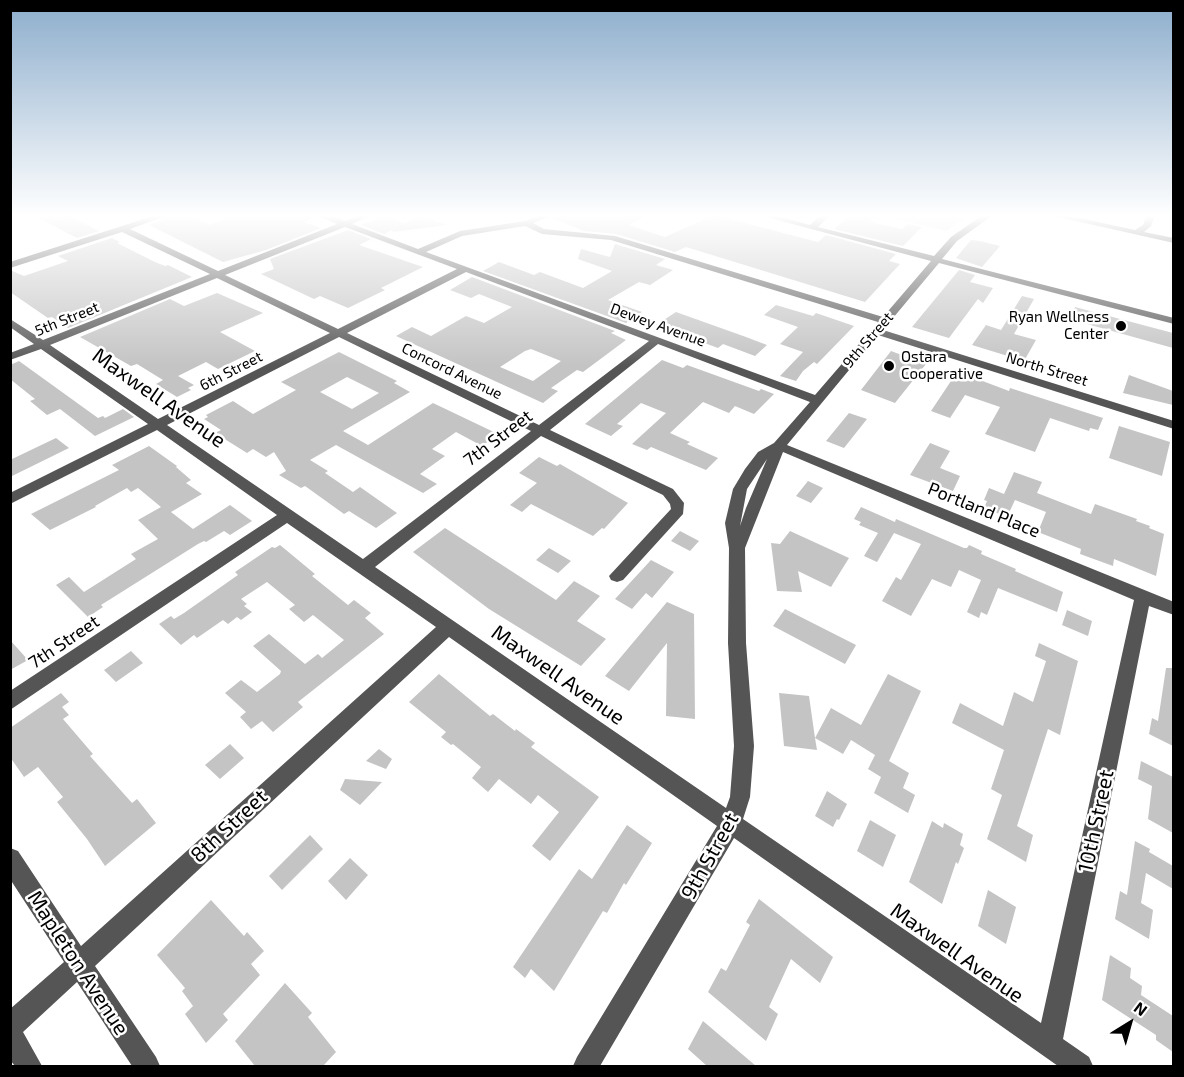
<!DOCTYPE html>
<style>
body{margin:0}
#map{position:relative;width:1184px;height:1077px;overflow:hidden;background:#fff;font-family:"Exo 2",sans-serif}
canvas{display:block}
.frame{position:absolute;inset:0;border:12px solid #000;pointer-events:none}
.north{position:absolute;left:1100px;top:993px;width:60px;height:60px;-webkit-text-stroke:4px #fff;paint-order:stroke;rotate:37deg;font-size:16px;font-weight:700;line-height:24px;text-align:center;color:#000}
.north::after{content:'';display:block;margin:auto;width:21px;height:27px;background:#000;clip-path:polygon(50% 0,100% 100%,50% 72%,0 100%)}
</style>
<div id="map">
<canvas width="1184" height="1077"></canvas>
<div class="frame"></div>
<div class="north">N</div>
</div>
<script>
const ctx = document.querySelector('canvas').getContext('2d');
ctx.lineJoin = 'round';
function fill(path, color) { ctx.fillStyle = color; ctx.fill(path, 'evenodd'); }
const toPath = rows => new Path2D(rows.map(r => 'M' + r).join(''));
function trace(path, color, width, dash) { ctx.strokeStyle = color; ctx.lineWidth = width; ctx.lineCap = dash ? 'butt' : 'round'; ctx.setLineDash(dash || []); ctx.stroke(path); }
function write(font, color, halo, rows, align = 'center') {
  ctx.font = font + ' "Exo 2",sans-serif'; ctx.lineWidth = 5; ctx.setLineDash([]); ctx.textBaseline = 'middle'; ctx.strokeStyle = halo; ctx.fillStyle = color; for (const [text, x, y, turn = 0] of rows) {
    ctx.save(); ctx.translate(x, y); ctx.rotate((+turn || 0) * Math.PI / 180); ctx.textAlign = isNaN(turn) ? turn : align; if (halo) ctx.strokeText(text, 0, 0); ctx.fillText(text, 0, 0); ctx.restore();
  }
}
const green = toPath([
 [878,215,973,215,953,225,947,231]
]);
const building = toPath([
 [33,215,68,215,99,231,77,238],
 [171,215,189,215,210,225,236,215,314,215,315,217,304,222,321,228,266,250,223,262,149,225],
 [556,215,647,215,629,225,665,237,714,215,818,242,826,235,896,254,889,261,900,264,865,302,686,247,675,252,616,234,584,231,552,218],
 [851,215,878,215,870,222,902,229,908,224,922,227,903,246,834,229],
 [385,216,404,223,421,216,447,225,393,232,392,230,384,234,361,225],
 [348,230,371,239,359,245,423,267,381,288,385,290,348,308,320,296,314,299,261,274,274,269,270,259],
 [112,238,120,242,117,243,155,262,165,266,168,265,192,277,68,328,52,317,48,318,10,292,10,270,24,276,68,261,58,256],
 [971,240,980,241,1000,246,982,267,956,258],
 [615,244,665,259,656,265,673,270,650,285,639,282,608,300,642,312,626,323,483,271,499,262,534,275,540,272,583,288,612,271,578,259,581,249,610,257],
 [959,270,975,275,970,282,993,288,983,303,978,299,949,338,912,327],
 [472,277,615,331,611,333,626,340,583,372,577,370,551,388,558,391,543,403,396,336,412,327,431,336,466,316,484,323,512,307,479,294,471,298,450,290],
 [531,349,561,361,533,381,500,367,525,351],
 [217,293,263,313,220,332,255,351,218,369,206,362,178,376,194,385,188,388,191,390,177,397,156,384,163,380,137,364,131,366,80,337,170,299,184,306],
 [1022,296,1034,299,1014,334,1036,340,1024,361,972,345,986,325,1001,330],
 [776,305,813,316,816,313,854,326,817,364,814,362,803,371,796,381,780,376,803,352,780,344,798,327,764,315],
 [1075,307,1173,333,1173,348,1069,319],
 [676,312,746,337,767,345,755,356,723,344,718,348,656,325],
 [891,351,926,364,895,403,861,390],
 [339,352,397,381,394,383,410,392,343,431,368,445,433,403,498,434,482,446,456,432,432,449,445,456,420,474,437,484,423,493,336,445,310,460,328,471,325,473,353,492,360,487,397,513,376,528,349,511,344,514,305,486,301,488,279,475,286,471,274,452,266,457,253,449,247,453,215,433,221,430,204,419,208,417,206,415,233,401,253,414,296,390,281,382],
 [347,377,379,393,352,409,320,392],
 [662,360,683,368,687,365,759,391,761,389,774,394,754,414,735,406,729,413,703,402,670,433,690,442,687,444,718,458,706,470,651,447,647,450,632,444,666,413,641,403,617,424,623,426,611,436,585,424],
 [19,361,98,418,103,416,105,418,123,409,134,417,95,436,60,409,47,415,30,401,35,399,10,379,10,365],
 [964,374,1009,391,1010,388,1103,418,1098,430,1090,428,1089,431,1050,418,1035,452,985,434,1000,407,965,395,950,418,931,411,955,375,962,377],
 [1129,375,1173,391,1173,405,1123,393],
 [849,413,867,419,844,448,826,441],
 [1119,426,1170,442,1162,476,1109,458],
 [56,438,69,448,10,477,10,460],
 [930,443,950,451,940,468,960,476,953,491,910,475],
 [149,446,177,466,176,467,191,480,186,483,202,494,171,512,193,529,230,505,252,521,230,535,224,531,206,542,204,541,198,544,101,605,103,607,88,617,56,585,69,577,84,592,136,559,131,554,158,539,138,520,161,507,138,488,131,492,127,488,95,506,96,507,50,530,31,514,119,470,112,465],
 [539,457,557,466,560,464,628,503,604,529,602,528,593,536,531,504,522,512,510,505,537,483,519,473],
 [1014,472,1042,482,1037,493,1091,514,1095,504,1137,519,1136,521,1150,526,1149,528,1164,534,1156,576,1114,559,1113,566,1080,554,1081,549,1038,532,1046,512,1015,500,1007,517,984,508,987,501,984,500,989,488,1004,494],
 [808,481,823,488,811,503,796,496],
 [861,507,895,522,896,519,964,548,967,548,969,545,982,551,981,554,1016,569,1015,571,1063,592,1057,612,998,588,987,615,981,612,979,618,967,612,981,580,959,570,951,587,932,579,911,616,882,601,896,577,901,580,921,544,894,533,877,562,864,556,878,533,859,525,861,522,854,519],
 [445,528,556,600,574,581,600,596,577,621,606,639,581,666,489,609,413,552],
 [680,531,699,541,690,551,671,541],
 [790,531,849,558,831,587,798,571,802,592,777,591,771,543,780,544],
 [280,545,315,574,312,576,348,605,354,600,371,613,365,618,384,634,298,702,303,707,273,732,262,721,251,729,240,717,246,712,225,693,241,680,257,692,280,674,281,671,253,646,269,634,305,664,318,654,322,658,344,640,313,615,304,622,289,609,295,605,267,582,241,599,247,604,244,606,252,612,241,620,237,617,228,624,223,620,197,638,194,635,181,645,159,624,171,616,174,619,184,613,235,577,238,575,235,572,272,547,275,548],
 [549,548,571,561,558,573,536,560],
 [651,560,674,572,652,598,646,593,632,609,615,599],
 [667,602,694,614,695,719,666,716,667,643,629,691,605,676],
 [785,609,856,645,845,664,773,626],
 [1067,610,1092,621,1088,636,1062,625],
 [10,640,28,660,10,670],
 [1039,643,1078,661,1060,735,1048,729,1017,826,1033,835,1026,862,987,839,1002,795,991,789,1004,750,952,723,960,703,1003,726,1014,692,1033,702,1046,661,1035,656],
 [131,651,143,663,116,682,104,670],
 [1166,668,1173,668,1173,746,1149,734,1152,718,1158,721],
 [439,674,490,716,493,714,515,731,516,729,535,743,531,747,599,797,550,861,532,846,559,812,538,795,531,804,499,779,488,792,472,778,481,767,453,744,451,745,441,737,446,732,409,702],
 [888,674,921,691,889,761,909,773,903,788,915,795,908,813,874,793,881,777,868,769,875,755,851,740,843,754,815,738,817,750,784,746,779,693,809,696,815,738,831,708,861,725],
 [61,693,69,702,62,707,69,715,63,719,93,754,90,756,132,803,137,799,156,823,105,866,87,839,57,802,63,797,38,767,24,777,10,757,10,728],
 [230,744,244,758,220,779,205,765],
 [379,749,392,759,386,769,366,761],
 [1141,761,1173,777,1173,833,1148,819,1152,786,1138,779],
 [345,779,382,782,360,805,340,790],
 [827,791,847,804,839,820,837,819,833,827,815,816],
 [870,820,896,835,883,867,857,851],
 [932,821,943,828,944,823,963,834,960,845,964,848,958,864,956,862,942,904,909,882],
 [627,825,652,843,626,885,624,883,607,913,603,911,554,991,531,969,525,978,513,967,579,869,592,879],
 [310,835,323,849,282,890,269,876],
 [1135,841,1150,849,1149,852,1173,866,1173,889,1146,873,1141,903,1153,910,1149,939,1115,919,1120,891,1127,895],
 [350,858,368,875,346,900,328,881],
 [988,890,1016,907,1006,944,978,926],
 [759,899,833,957,820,983,791,959,769,1007,778,1014,766,1041,708,992,721,968,726,971,750,925,746,922],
 [211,900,244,936,247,932,264,951,251,964,260,975,223,1014,228,1020,206,1043,185,1014,193,1006,182,991,185,988,157,955],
 [1110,955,1131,968,1130,978,1142,986,1141,995,1173,1016,1173,1052,1156,1040,1156,1035,1102,1000],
 [285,983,312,1013,308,1017,336,1052,323,1066,255,1066,235,1041],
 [703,1021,756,1066,707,1066,688,1049]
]);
const minor = toPath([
 [156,215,169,215,130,229,218,271,337,224,316,215,329,215,345,221,360,215,372,215,352,224,418,249,460,231,525,221,541,215,554,215,533,223,544,229,615,236,883,317,931,261,759,215,774,215,810,225,821,215,830,215,818,227,934,256,951,237,983,215,993,215,957,241,942,259,1174,318,1174,324,939,263,883,330,1174,421,1174,429,878,335,787,445,1174,602,1174,615,1149,606,1063,1039,1089,1057,1093,1066,1058,1066,734,838,600,1066,573,1066,577,1057,717,826,449,637,95,966,156,1057,160,1066,132,1066,77,982,23,1032,42,1066,15,1066,10,1060,10,1009,64,962,10,879,10,848,18,851,81,946,436,627,287,523,10,710,10,691,277,515,157,430,10,504,10,493,148,424,41,349,10,360,10,353,34,344,10,327,10,319,43,340,210,274,122,232,10,268,10,262,156,215],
 [525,226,542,234,611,240,878,322,815,395,426,252,462,236,525,226],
 [345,227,457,269,338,329,225,275,345,227],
 [466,272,649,341,539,425,347,333,466,272],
 [217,278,330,333,158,419,50,345,217,278],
 [339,337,531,431,363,559,167,425,339,337],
 [658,344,810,402,774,443,758,452,745,469,733,489,725,523,729,548,728,643,734,746,730,797,726,808,375,567,541,436,663,495,670,504,671,509,609,576,611,580,617,582,623,580,683,514,684,503,673,489,550,430,658,344],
 [783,452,1134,600,1041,1023,743,819,750,797,754,746,746,643,745,548,783,452],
 [767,459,746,508,740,526,747,489,767,459],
 [1049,215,1066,215,1135,230,1143,225,1147,215,1155,215,1151,226,1144,232,1174,238,1174,243,1049,215]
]);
const markers = [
 [1121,326,6,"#000"],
 [889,366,6,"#000"]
];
const farPoinames = [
 ["Ryan Wellness",1109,317],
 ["Center",1109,334],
 ["Ostara",901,357,"left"],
 ["Cooperative",901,374,"left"]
];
const farStreetnames = [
 ["5th Street",67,319,-22],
 ["Dewey Avenue",658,325,20],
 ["9th Street",868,340,-49],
 ["North Street",1047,369,17],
 ["6th Street",231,371,-27],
 ["Concord Avenue",452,371,26]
];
const streetNames = [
 ["7th Street",498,438,-37],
 ["Portland Place",984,510,22],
 ["7th Street",64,642,-34]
];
const nearStreetnames = [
 ["Maxwell Avenue",159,398,35],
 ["Maxwell Avenue",558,675,35],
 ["10th Street",1096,821,-78],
 ["8th Street",229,826,-43],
 ["9th Street",710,856,-61],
 ["Maxwell Avenue",957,953,35],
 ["Mapleton Avenue",78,963,57]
];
fill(green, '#dcdcdc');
fill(building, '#c4c4c4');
fill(minor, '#555');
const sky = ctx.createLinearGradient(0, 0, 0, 366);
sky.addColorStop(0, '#8cadcc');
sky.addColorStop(0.59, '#fff');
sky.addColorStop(1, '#ffffff00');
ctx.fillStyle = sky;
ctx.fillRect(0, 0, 1184, 366);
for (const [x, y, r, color] of markers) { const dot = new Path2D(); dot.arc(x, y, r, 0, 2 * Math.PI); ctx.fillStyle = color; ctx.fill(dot); trace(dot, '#fff', 2); }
write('15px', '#000', '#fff', farPoinames, 'right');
write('15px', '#000', '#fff', farStreetnames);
write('18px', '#000', '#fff', streetNames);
write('21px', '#000', '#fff', nearStreetnames);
</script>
